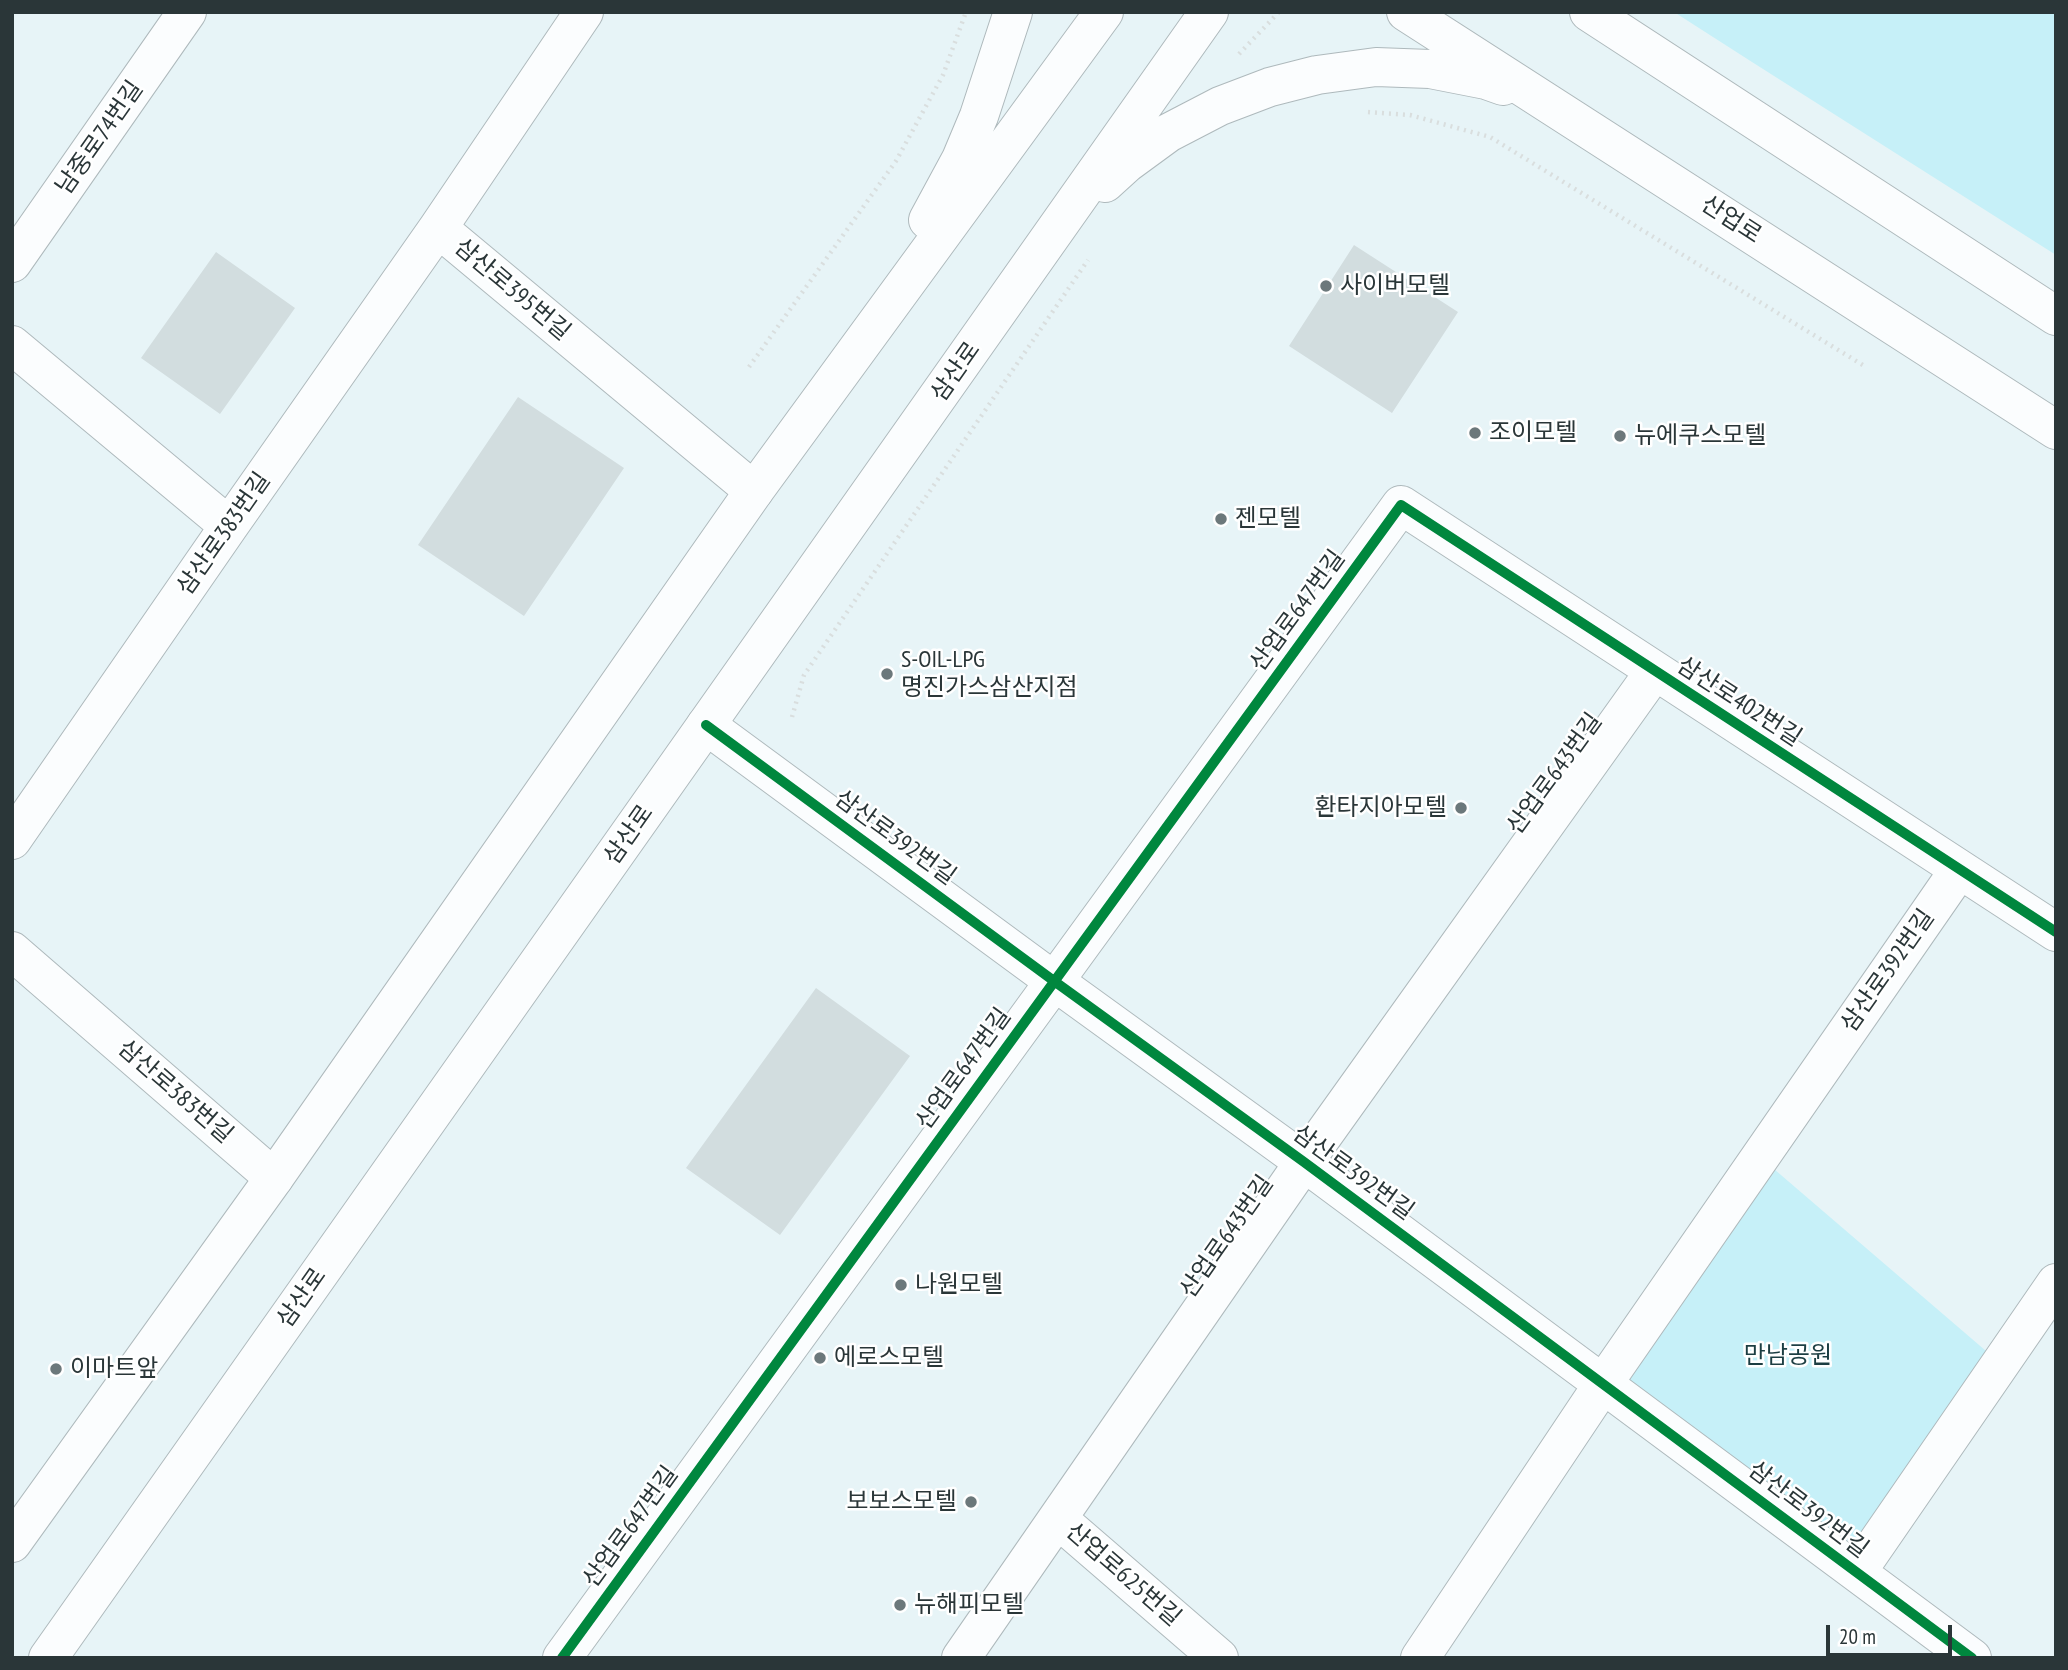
<!DOCTYPE html>
<meta charset="utf-8">
<style>
body{margin:0}
#map{position:relative;width:2068px;height:1670px;overflow:hidden;background:#e7f4f7;font-family:"PT Sans Narrow",sans-serif}
canvas{display:block}
.frame{position:absolute;inset:0;border:14px solid #2a3638;pointer-events:none}
.scale{position:absolute;left:1826px;top:1625px;width:126px;height:32px;box-sizing:border-box;border:4px solid #2a3638;border-top:0;padding-left:9px;font-size:21px;line-height:24px;white-space:nowrap;color:#2a3638;-webkit-text-stroke:5px #fff;paint-order:stroke}
</style>
<div id="map">
<canvas width="2068" height="1670"></canvas>
<div class="frame"></div>
<div class="scale">20 m</div>
</div>
<script>
const ctx = document.querySelector('canvas').getContext('2d');
ctx.lineJoin = 'round';
function fill(path, color) { ctx.fillStyle = color; ctx.fill(path, 'evenodd'); }
const toPath = rows => new Path2D(rows.map(r => 'M' + r).join(''));
function trace(path, color, width, dash) { ctx.strokeStyle = color; ctx.lineWidth = width; ctx.lineCap = dash ? 'butt' : 'round'; ctx.setLineDash(dash || []); ctx.stroke(path); }
function write(font, color, halo, rows, align = 'center') {
  ctx.font = font + ' "PT Sans Narrow","Noto Sans KR",sans-serif'; ctx.lineWidth = 5; ctx.setLineDash([]); ctx.textBaseline = 'middle'; ctx.strokeStyle = halo; ctx.fillStyle = color; for (const [text, x, y, turn = 0] of rows) {
    ctx.save(); ctx.translate(x, y); ctx.rotate((+turn || 0) * Math.PI / 180); ctx.textAlign = isNaN(turn) ? turn : align; if (halo) ctx.strokeText(text, 0, 0); ctx.fillText(text, 0, 0); ctx.restore();
  }
}
const green = toPath([
 [1674,12,2056,12,2056,255,1752,62],
 [1760,1157,2000,1363,1857,1572,1603,1384]
]);
const building = toPath([
 [1354,245,1458,312,1392,413,1289,346],
 [216,252,295,308,220,414,141,358],
 [518,397,624,468,524,616,418,545],
 [816,988,910,1056,780,1235,686,1168]
]);
const path = toPath([
 [1239,54,1279,12],
 [1368,112,1410,115,1490,137,1866,367],
 [749,367,896,161,943,75,966,12],
 [792,717,804,675,1088,260]
]);
const minor = toPath([
 [438,228,754,491],
 [12,263,187,12],
 [12,345,229,526],
 [706,725,1054,981,1304,1162,1972,1658],
 [12,840,229,526,438,228,584,12],
 [12,951,274,1178],
 [1058,1519,1219,1658],
 [1857,1572,2056,1283],
 [562,1658,1401,505,2056,932],
 [961,1658,1304,1162,1654,672],
 [1420,1658,1603,1384,1959,870]
]);
const secondary = toPath([
 [1406,12,2056,430],
 [1589,12,2056,316],
 [1105,183,1127,163,1168,133,1220,106,1270,87,1317,75,1376,67,1430,69,1486,80,1503,86],
 [928,220,961,159,979,116,1013,12],
 [12,1543,274,1178,754,491,1104,12],
 [48,1658,1209,12]
]);
const cycleway = toPath([
 [706,725,1054,981,1304,1162,1972,1658],
 [562,1658,1401,505,2056,932]
]);
const markers = [
 [1326,286,7,"#6c787b"],
 [1475,433,7,"#6c787b"],
 [1620,436,7,"#6c787b"],
 [1221,519,7,"#6c787b"],
 [887,674,7,"#6c787b"],
 [1461,808,7,"#6c787b"],
 [901,1285,7,"#6c787b"],
 [820,1358,7,"#6c787b"],
 [56,1369,7,"#6c787b"],
 [971,1502,7,"#6c787b"],
 [900,1605,7,"#6c787b"]
];
const streetNames = [
 ["남중로74번길",100,138,-55],
 ["산업로",1731,220,33],
 ["삼산로395번길",512,290,40],
 ["삼산로",956,372,-55],
 ["삼산로383번길",224,534,-55],
 ["산업로647번길",1298,611,-54],
 ["삼산로402번길",1739,702,33],
 ["산업로643번길",1555,774,-54],
 ["삼산로",629,835,-55],
 ["삼산로392번길",895,838,36],
 ["삼산로392번길",1888,971,-55],
 ["산업로647번길",964,1069,-54],
 ["삼산로383번길",175,1092,41],
 ["삼산로392번길",1353,1173,36],
 ["산업로643번길",1227,1237,-55],
 ["삼산로",302,1298,-55],
 ["삼산로392번길",1808,1510,37],
 ["산업로647번길",631,1527,-54],
 ["산업로625번길",1123,1575,41]
];
const poiNames = [
 ["사이버모텔",1340,286],
 ["조이모텔",1489,433],
 ["뉴에쿠스모텔",1634,436],
 ["젠모텔",1235,519],
 ["S-OIL-LPG",901,660],
 ["명진가스삼산지점",901,688],
 ["환타지아모텔",1447,808,"right"],
 ["나원모텔",915,1285],
 ["에로스모텔",834,1358],
 ["이마트앞",70,1369],
 ["보보스모텔",957,1502,"right"],
 ["뉴해피모텔",914,1605]
];
const parkNames = [
 ["만남공원",1788,1356]
];
fill(green, '#c6f0f8');
fill(building, '#d2dddf');
trace(minor, '#aeb9bc', 40);
trace(secondary, '#aeb9bc', 40);
trace(path, '#d9dede', 4.5, [2, 5]);
trace(minor, '#fbfdfe', 38);
trace(secondary, '#fbfdfe', 38);
trace(cycleway, '#00873e', 10);
for (const [x, y, r, color] of markers) { const dot = new Path2D(); dot.arc(x, y, r, 0, 2 * Math.PI); ctx.fillStyle = color; ctx.fill(dot); trace(dot, '#fff', 2.5); }
write('24px', '#2a3638', '#fff', streetNames);
write('24px', '#2a3638', '#fff', poiNames, 'left');
write('24px', '#1c3e43', '#fff', parkNames);
</script>
